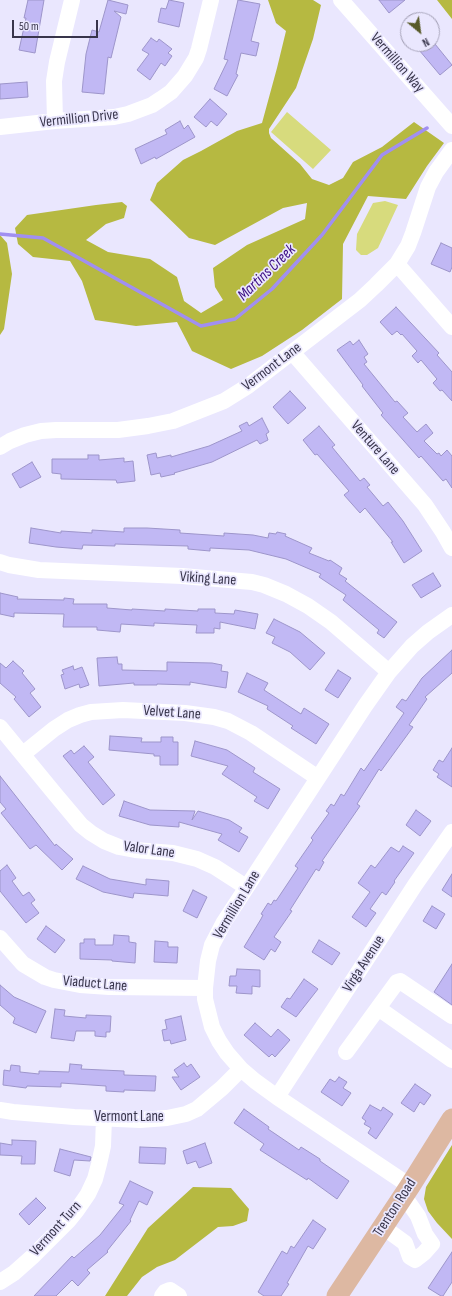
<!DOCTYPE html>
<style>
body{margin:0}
#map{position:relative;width:452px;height:1296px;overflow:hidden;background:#eae7fe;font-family:"Sofia Sans Condensed",sans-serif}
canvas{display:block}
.north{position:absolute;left:400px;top:12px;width:40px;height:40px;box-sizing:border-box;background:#eae7fe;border:1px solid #a3a0b6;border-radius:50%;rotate:151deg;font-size:11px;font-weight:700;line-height:16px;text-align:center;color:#38354b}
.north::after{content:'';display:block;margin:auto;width:14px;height:18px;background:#585a28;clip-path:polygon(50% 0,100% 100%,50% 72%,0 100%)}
.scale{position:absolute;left:12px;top:20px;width:86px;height:18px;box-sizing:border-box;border:2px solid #38354b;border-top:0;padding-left:5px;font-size:12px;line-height:14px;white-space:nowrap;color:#38354b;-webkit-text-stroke:3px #eae7fe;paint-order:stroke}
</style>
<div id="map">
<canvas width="452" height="1296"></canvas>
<div class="north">N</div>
<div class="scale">50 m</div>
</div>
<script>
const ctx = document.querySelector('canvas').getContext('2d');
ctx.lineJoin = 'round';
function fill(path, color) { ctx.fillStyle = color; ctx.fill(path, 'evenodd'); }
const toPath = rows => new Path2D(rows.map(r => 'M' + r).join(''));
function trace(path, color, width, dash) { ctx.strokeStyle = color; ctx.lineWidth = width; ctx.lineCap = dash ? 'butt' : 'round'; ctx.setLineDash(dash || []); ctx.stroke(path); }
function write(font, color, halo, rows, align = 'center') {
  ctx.font = font + ' "Sofia Sans Condensed",sans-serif'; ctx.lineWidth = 3.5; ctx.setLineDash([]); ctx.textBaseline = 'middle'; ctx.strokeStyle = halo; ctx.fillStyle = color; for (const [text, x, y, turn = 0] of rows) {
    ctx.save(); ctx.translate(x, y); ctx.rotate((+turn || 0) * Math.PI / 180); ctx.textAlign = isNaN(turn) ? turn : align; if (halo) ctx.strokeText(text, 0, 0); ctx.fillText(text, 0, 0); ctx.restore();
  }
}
const green = toPath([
 [287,112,331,150,313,169,271,132],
 [385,201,398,205,378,248,367,255,361,255,356,250,357,234,373,203]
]);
const forest = toPath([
 [268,0,313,0,321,5,313,39,296,88,269,129,269,133,271,138,300,164,312,179,329,185,343,178,353,162,382,147,414,122,444,143,427,166,406,199,368,196,343,244,342,299,302,330,262,356,231,369,192,351,177,322,136,326,95,320,82,281,70,261,33,257,18,244,15,228,27,215,96,205,122,202,127,206,124,218,106,224,86,240,108,252,150,259,177,277,184,301,201,313,223,300,215,287,213,268,247,245,305,219,307,203,283,208,215,245,189,238,150,200,157,183,183,160,201,151,237,131,262,123,277,68,286,31,276,23],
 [437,0,452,0,452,19],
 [0,235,7,243,12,274,4,329,0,335],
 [452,1145,452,1239,437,1223,428,1211,424,1199,426,1187],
 [193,1187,231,1188,249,1209,247,1221,233,1226,218,1227,175,1260,157,1267,142,1277,127,1296,105,1296,148,1228]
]);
const stream = toPath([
 [0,234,43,238,201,326,235,319,272,289,322,235,382,155,427,128]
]);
const building = toPath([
 [28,0,44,0,35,53,19,50,26,18,24,18,28,0],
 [108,0,128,5,126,14,114,11,121,17,111,58,108,57,104,94,82,92,86,54,92,30,99,32,108,0],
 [169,0,184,3,179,27,158,22,161,8,166,9,169,0],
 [238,0,260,4,251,41,259,43,256,56,241,53,236,74,238,75,227,96,214,89,228,60,224,59,238,0],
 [379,0,405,0,389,13,379,0],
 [151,38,157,42,159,39,172,49,168,53,172,56,165,66,161,63,150,80,137,70,149,54,142,50,151,38],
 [414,44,435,44,452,65,440,75,414,44],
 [27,82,28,97,0,99,0,84,27,82],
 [210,99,227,114,217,126,211,121,206,127,194,117,210,99],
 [180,121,184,129,188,125,195,137,156,159,155,157,141,164,135,149,167,134,165,130,180,121],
 [441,243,452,248,452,267,450,272,431,264,441,243],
 [396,307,439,353,437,355,452,372,452,401,442,390,440,391,433,383,437,379,421,360,418,363,412,356,417,351,402,334,401,335,397,331,392,335,380,322,396,307],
 [359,340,368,354,364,357,367,362,364,364,395,402,397,401,408,413,403,417,417,432,426,424,433,433,424,441,437,454,439,453,441,456,447,450,452,456,452,488,446,479,443,481,421,456,419,458,381,415,383,413,362,386,363,385,337,350,350,341,353,345,359,340],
 [290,391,306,408,288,424,273,407,290,391],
 [262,418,269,432,266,434,268,440,260,444,257,440,212,462,174,473,175,474,161,477,160,473,151,475,147,455,156,453,157,458,171,455,171,457,209,446,242,431,239,426,247,422,249,426,262,418],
 [319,426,335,445,332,447,360,481,364,478,370,485,367,487,383,506,388,502,403,521,422,551,404,563,391,542,393,542,365,508,360,513,344,495,349,491,317,454,315,455,303,440,319,426],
 [88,455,99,455,99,460,124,458,124,462,133,461,135,481,117,483,116,480,61,479,61,474,52,473,52,459,88,459,88,455],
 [32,462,41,477,20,488,12,474,32,462],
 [31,528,61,533,61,531,92,533,92,530,124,532,124,528,147,528,180,530,180,533,224,536,224,533,253,535,268,538,269,533,276,534,277,532,286,534,285,536,312,548,309,553,329,561,330,560,342,568,339,574,347,579,345,581,397,622,384,638,377,633,379,630,343,600,346,595,319,577,321,574,286,559,249,550,210,548,210,551,188,549,188,546,115,544,115,546,83,545,82,549,56,547,29,543,31,528],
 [433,573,441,586,421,598,412,585,433,573],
 [0,593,18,597,17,599,64,600,64,598,74,599,73,604,107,604,107,608,132,610,132,609,165,611,165,609,198,611,198,609,215,609,215,613,234,614,235,610,258,614,255,629,220,622,220,629,214,628,214,633,196,633,197,625,154,623,154,626,121,624,120,632,97,630,97,627,63,627,64,614,14,613,14,617,0,614,0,593],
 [274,619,300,632,325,653,310,670,290,652,272,643,275,637,266,633,274,619],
 [452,650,452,673,425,697,427,699,409,725,413,727,381,771,379,769,357,804,360,806,322,861,324,862,319,871,316,869,290,910,292,911,274,937,281,942,275,952,271,949,264,960,244,947,261,919,263,915,261,914,268,903,271,905,274,900,276,901,298,868,295,866,313,840,311,838,329,813,326,811,331,804,334,806,341,794,344,796,361,768,364,771,404,713,396,707,402,699,406,701,422,678,452,650],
 [117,657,118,664,122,664,122,670,167,671,167,662,212,663,222,665,221,671,228,672,226,688,190,682,190,685,157,684,157,685,134,685,134,683,99,686,97,658,117,657],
 [13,661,24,671,22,673,35,689,30,693,41,707,29,717,14,699,16,697,0,683,0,663,6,668,13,661],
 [73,666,74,670,82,667,89,685,80,688,79,684,65,689,61,675,64,674,62,670,73,666],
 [338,670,351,678,338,698,325,690,338,670],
 [247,673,268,683,264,690,301,714,304,708,329,724,316,744,291,728,293,726,267,709,268,706,238,692,247,673],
 [110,736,142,738,141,742,161,742,161,737,173,737,173,742,178,742,178,765,160,765,160,756,154,756,154,754,109,750,110,736],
 [195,741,227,750,255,768,253,772,280,789,268,809,254,801,257,797,222,774,228,766,191,756,195,741],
 [84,746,94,757,88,762,115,795,103,805,63,756,71,750,74,754,84,746],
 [452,748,452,787,437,777,439,774,433,770,439,760,443,762,452,748],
 [0,776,55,846,56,844,73,859,62,870,36,845,30,849,1,813,6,809,0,802,0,776],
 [124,801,150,810,195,811,192,820,198,811,229,820,242,828,239,832,248,837,239,852,218,840,222,834,179,822,179,827,150,825,119,816,124,801],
 [416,810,431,821,420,836,406,825,416,810],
 [403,846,414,853,394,881,395,882,386,895,382,892,370,909,376,913,366,927,352,917,370,892,358,883,371,865,375,868,391,847,399,852,403,846],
 [7,865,16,878,12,881,23,896,29,892,35,900,31,903,39,913,26,923,0,891,0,871,7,865],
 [83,866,110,879,146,885,146,879,169,881,168,896,134,893,133,898,103,892,76,879,83,866],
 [452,874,452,897,442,890,452,874],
 [193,890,207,897,197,918,183,911,193,890],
 [432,906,445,914,436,929,423,921,432,906],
 [46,926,65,940,55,953,37,939,46,926],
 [114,935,129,936,129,942,136,943,135,963,112,961,112,960,80,959,80,943,84,943,84,939,95,939,95,945,113,945,114,935],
 [319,940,340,953,332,965,312,952,319,940],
 [155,941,168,942,168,947,178,947,177,963,154,962,155,941],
 [452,964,452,1005,434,992,452,964],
 [237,969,260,970,260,987,252,986,252,994,236,993,237,986,229,986,230,976,236,976,237,969],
 [304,979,318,989,296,1017,281,1007,287,998,290,999,304,979],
 [0,985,14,997,46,1011,36,1033,13,1023,15,1018,0,1005,0,985],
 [55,1009,65,1010,64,1016,86,1018,86,1015,111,1016,110,1032,106,1032,106,1037,95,1036,95,1031,76,1031,74,1041,51,1038,55,1009],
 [181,1016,186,1040,171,1044,170,1040,164,1041,162,1030,167,1029,165,1020,181,1016],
 [255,1023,271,1037,278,1029,290,1040,275,1057,272,1054,269,1057,244,1035,255,1023],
 [184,1063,187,1067,191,1064,200,1077,181,1090,172,1077,179,1077,174,1070,184,1063],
 [70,1064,82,1065,81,1069,124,1071,124,1075,156,1076,155,1091,124,1090,124,1092,106,1091,106,1086,61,1083,61,1087,27,1086,26,1088,3,1085,4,1070,10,1071,11,1065,20,1066,20,1072,39,1074,39,1071,69,1072,70,1064],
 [339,1077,347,1082,343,1088,351,1093,342,1106,321,1092,330,1079,335,1082,339,1077],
 [415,1084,431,1095,424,1105,420,1102,414,1112,401,1103,415,1084],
 [370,1105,381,1111,383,1107,393,1114,376,1139,368,1133,371,1128,364,1124,366,1121,362,1118,370,1105],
 [244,1109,269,1127,268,1129,299,1150,301,1147,320,1159,320,1161,349,1181,337,1199,308,1178,307,1180,260,1150,264,1144,234,1123,244,1109],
 [12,1140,36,1141,35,1164,21,1164,22,1156,0,1155,0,1143,12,1145,12,1140],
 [205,1143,212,1163,199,1168,196,1161,187,1164,183,1151,205,1143],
 [140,1147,166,1148,165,1164,139,1163,140,1147],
 [60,1149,91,1157,90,1161,74,1160,70,1176,54,1171,60,1149],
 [130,1181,153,1192,147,1205,139,1201,130,1220,131,1221,107,1251,108,1252,87,1270,90,1273,78,1286,72,1280,56,1296,34,1296,72,1256,74,1258,100,1235,124,1205,119,1203,130,1181],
 [36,1198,46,1208,29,1225,19,1214,36,1198],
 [313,1220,326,1229,313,1249,308,1246,287,1283,289,1284,281,1296,264,1296,258,1292,282,1251,287,1254,291,1246,294,1248,313,1220],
 [452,1252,452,1282,443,1296,441,1296,428,1288,452,1252]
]);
const minor = toPath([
 [341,0,452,126],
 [55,121,54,81,57,62,72,0],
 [0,127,55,121,114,117,128,114,152,105,161,99,171,92,185,76,196,58,199,49,211,0],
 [397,264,452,327],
 [292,352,425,505,443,532,452,548],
 [0,447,10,441,25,435,41,431,56,430,118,430,148,426,173,421,224,401,248,386,360,300,376,285,397,264,408,246,413,233,428,187,436,172,452,150],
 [0,562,9,565,39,570,182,576,252,582,264,585,286,594,308,606,331,622,389,672],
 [0,727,55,794,81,825,91,833,104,841,119,847,135,850,173,853,197,859,215,867,246,887],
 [23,754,54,729,68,720,80,715,91,712,123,710,185,713,214,717,228,721,251,733,318,778],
 [0,938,23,964,45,977,54,980,80,985,109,987,205,988],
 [378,1008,452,1060],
 [346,1052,397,982,400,981,452,1016],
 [277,1097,415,885,452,832],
 [0,1110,13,1112,74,1117,140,1120,167,1118,186,1114,197,1109,222,1088,241,1069],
 [410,1186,277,1097,255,1081,241,1069,227,1053,219,1041,212,1027,205,999,205,988,208,961,212,945,224,922,365,706,389,672,412,646,428,632,452,615],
 [383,1227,405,1243,410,1257,415,1260,424,1253,432,1244,425,1234,418,1216,404,1196],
 [0,1282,14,1273,32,1257,69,1220,77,1210,88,1194,95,1179,99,1164,103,1146,104,1118],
 [162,1296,165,1292,170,1290,179,1296]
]);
const major = toPath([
 [337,1296,410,1186,452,1119]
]);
const streetNames = [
 ["Vermillion Way",397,63,49],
 ["Vermillion Drive",79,119,-6],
 ["Vermont Lane",272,367,-37],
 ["Venture Lane",375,448,49],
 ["Viking Lane",208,579,4],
 ["Velvet Lane",172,713,4],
 ["Valor Lane",149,850,8],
 ["Vermillion Lane",237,905,-59],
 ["Virga Avenue",364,964,-57],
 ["Viaduct Lane",95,984,5],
 ["Vermont Lane",129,1117],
 ["Trenton Road",395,1208,-57],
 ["Vermont Turn",56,1229,-48]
];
const waterNames = [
 ["Martins Creek",267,273,-44]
];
fill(green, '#d7db7d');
fill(forest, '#b6b941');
trace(stream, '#a18ff1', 3.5);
fill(building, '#c1b8f4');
trace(building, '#9d95ca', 1);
trace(minor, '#fff', 16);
trace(major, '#ddb8a2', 21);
write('15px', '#38354b', '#eae7fe', streetNames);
write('italic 16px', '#3c0e83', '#eae7fe', waterNames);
</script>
